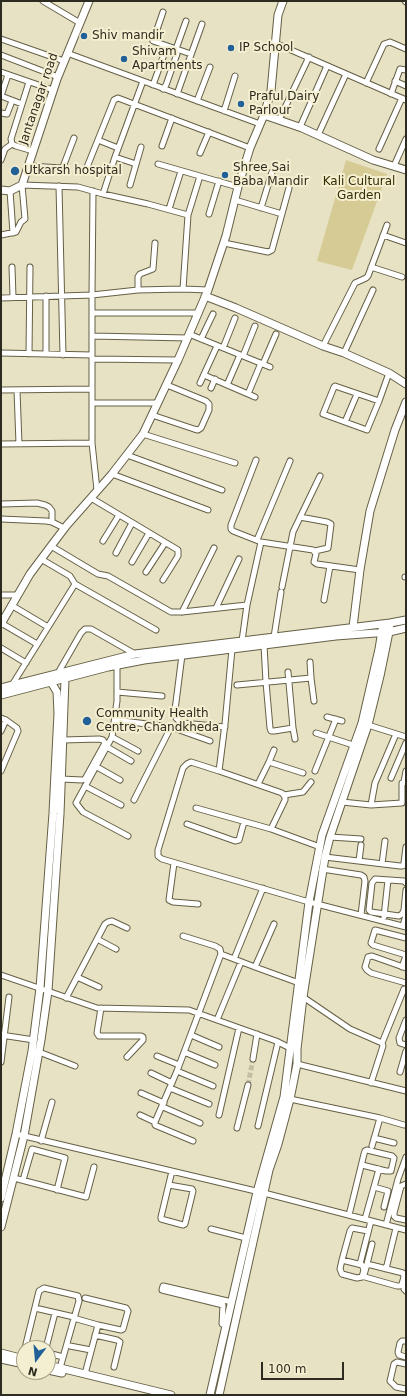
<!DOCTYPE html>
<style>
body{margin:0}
#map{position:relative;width:407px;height:1396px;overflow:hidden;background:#e7e2c4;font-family:"DejaVu Sans",sans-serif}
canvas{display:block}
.frame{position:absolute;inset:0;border:2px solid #2d2b20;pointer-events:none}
.north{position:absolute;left:16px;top:1340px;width:40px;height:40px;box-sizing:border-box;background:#f5efd1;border:1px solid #a5a18a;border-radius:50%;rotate:196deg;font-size:11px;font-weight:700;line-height:16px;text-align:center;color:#2d2b20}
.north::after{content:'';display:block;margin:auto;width:14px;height:18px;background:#226197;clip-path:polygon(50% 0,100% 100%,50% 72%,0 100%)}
.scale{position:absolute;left:261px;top:1362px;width:83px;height:18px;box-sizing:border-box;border:2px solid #2d2b20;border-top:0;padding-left:5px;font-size:12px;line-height:14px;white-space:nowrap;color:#2d2b20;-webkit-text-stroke:3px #f5efd1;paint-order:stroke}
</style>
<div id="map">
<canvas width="407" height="1396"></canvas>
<div class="frame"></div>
<div class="north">N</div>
<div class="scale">100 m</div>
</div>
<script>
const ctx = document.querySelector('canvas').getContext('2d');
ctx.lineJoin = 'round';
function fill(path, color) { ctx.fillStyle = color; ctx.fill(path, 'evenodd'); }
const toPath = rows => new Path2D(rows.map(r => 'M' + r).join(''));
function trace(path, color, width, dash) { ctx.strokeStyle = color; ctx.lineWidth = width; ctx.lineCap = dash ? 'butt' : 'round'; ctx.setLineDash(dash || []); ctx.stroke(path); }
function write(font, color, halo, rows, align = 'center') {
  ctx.font = font + ' "DejaVu Sans",sans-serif'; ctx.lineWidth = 4; ctx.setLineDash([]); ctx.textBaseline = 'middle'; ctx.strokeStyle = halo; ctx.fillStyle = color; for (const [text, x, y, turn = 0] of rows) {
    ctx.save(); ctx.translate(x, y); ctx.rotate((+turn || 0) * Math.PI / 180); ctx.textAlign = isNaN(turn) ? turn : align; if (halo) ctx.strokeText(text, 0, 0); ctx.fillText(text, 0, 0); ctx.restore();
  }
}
const green = toPath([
 [346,160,387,174,352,270,317,261]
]);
const streetTunnel = toPath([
 [248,1085,253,1059]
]);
const street = toPath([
 [43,1,80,23],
 [405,1,406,2],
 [163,12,153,41,191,54],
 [1,39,64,61],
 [275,43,406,100],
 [176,49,186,21],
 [67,53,260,124],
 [1,55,58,77],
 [1,72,53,90],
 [395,81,406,86],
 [29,82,11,139,12,144,16,146,33,151],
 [366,83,384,44,390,42,406,49],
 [153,85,166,49],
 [163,89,166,85,177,54],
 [177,94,202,24],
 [391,94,400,69,406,70],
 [1,96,8,75],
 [1,96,22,104],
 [197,101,210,67],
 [224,111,235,76],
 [1,113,7,114,12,101],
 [279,120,309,57],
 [300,127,327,66],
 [318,135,346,74],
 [98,140,118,148],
 [162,146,172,118],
 [379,149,402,98],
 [200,153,209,132],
 [115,157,136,164],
 [1,160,5,149,12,144],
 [158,164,238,187],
 [29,166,62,168,63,167,74,138],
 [394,166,406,139],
 [85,172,114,100,118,98,250,148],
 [130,185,141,147],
 [59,186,63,355],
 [10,191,13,233],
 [103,194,115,157,143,81],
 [235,200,282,214],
 [261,208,272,172],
 [169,209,181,171],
 [209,214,219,181],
 [1,235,16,232,21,222,25,219,22,185,78,187,103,194,148,204,188,215],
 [383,235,406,243],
 [224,243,268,252,272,250,289,188],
 [12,267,13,297],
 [371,267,402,277],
 [183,289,188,215,200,176],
 [138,290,138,277,140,274,153,269,155,243],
 [46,296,46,354],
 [1,298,92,295,93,191],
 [92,313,198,313],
 [189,334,270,367],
 [92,336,188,338],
 [201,339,213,314],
 [323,346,355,283,366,278,368,276,387,225],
 [223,348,235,318],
 [1,353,92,355],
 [344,353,373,290],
 [29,354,30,267],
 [243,356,255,326],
 [93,359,178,360],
 [263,364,276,334],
 [204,375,255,397],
 [200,383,217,346],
 [227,385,240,355],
 [211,388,215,379],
 [1,390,92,389],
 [17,390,19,444],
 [248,394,261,363],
 [379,401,335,386,334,387,323,414,367,430,379,401,389,373],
 [92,403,158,403],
 [152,415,194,429,198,430,201,428,209,410,209,404,206,401,167,385],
 [345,422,357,394],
 [143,434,235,463],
 [92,443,92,295,138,290,183,289,208,290],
 [1,444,92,443,97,490],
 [127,455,222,490],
 [112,474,208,510],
 [91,498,178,550,178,556,163,580],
 [1,504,37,503,45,505,49,507,52,511,52,522],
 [300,517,327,522,331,524,328,548,315,551],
 [1,519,46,521,52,522,64,528],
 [257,540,290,461],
 [103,541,119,515],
 [261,542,313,550,316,554,314,562,317,564,360,570],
 [51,546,98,574,108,576,171,612,182,612,247,605],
 [116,553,132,523],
 [41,559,70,576,75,584],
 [132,562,149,533],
 [146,572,165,543],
 [405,577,406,577],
 [282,587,293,532,320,476],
 [1,595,17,595],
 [324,600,330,566],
 [11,605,48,627],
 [216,608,239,559],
 [182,612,214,548],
 [1,623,37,644],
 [274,637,281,592],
 [242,641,247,605,261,542,233,531,231,529,231,525,256,460],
 [264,645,266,682,270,728,271,731,274,731,293,728,288,672],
 [1,648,26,663],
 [232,649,225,724,219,771,191,762,187,764,183,768,158,850,158,856,162,859,309,902,406,927],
 [182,655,175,710,176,718,182,723,225,727],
 [310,662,311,678],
 [117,665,117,701,112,737,76,803,83,812,128,836],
 [58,673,81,633,85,629,91,629,135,654],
 [12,685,75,584,156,630],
 [237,685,311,678,314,701],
 [117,692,162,696],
 [327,717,342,721],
 [1,718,6,720,1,731],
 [115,720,171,727,210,741],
 [368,725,406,737],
 [293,728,295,739],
 [316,733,353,745],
 [112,737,138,751],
 [107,747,131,761],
 [269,762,274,750],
 [97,767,120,780],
 [1,771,18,731,17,728,6,720],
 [219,771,282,793,285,797,285,800,271,829,320,847],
 [315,771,336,719],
 [391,778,406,743],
 [61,779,82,780,85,779,105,743,103,740,99,739,63,740],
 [404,782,406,771],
 [258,784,269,762,303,773],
 [85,786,121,805],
 [284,795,303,792,311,782],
 [134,800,171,727],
 [342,802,371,805,402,803,402,783,406,782],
 [371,805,375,783,396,734],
 [196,808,271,829],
 [187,824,235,841,239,840,244,822],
 [330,837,361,839],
 [325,857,400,866,403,866,404,863,406,847],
 [359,861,361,845],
 [174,863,169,900,173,902,198,904],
 [382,864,385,841],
 [322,869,361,875,364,877,365,881,361,915],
 [406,883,404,881,375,879,372,883,369,910,371,912,399,916,402,914,404,910,406,890],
 [384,917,388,880],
 [403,926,406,915],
 [183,936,215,946,220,949,221,954],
 [406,938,375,930,371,943,373,945,406,955],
 [97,939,116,949],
 [234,959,263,888],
 [255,967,299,983],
 [402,967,406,956],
 [406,968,372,956,368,957,365,967,367,970,371,973,406,983],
 [1,975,97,1008,189,1010,276,1041,292,1049],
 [77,977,99,987],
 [303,997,350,1029,382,1043,383,1046,371,1083],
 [66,998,105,924,108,922,112,921,127,928],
 [101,1008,97,1033,99,1036,141,1036,143,1037,143,1040,127,1057],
 [217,1020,241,962],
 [406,1020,399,1038,400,1043,406,1045],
 [1,1035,34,1040],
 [191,1035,219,1047],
 [382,1043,404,989],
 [39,1052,75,1066],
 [184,1052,215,1065],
 [157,1056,179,1065],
 [253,1059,257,1034],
 [1,1062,9,997],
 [297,1064,406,1091],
 [177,1071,213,1086],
 [400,1072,406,1051],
 [151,1073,172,1083],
 [170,1088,209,1104],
 [141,1093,164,1103],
 [290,1099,380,1118,404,1125],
 [163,1107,200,1123],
 [140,1115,155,1122],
 [219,1115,239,1028],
 [258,1126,278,1042],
 [237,1128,248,1085],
 [16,1134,264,1193,406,1230],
 [374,1138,394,1143],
 [41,1141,52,1102],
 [193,1141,157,1126,155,1125,155,1122,177,1071,221,954,255,967,274,924],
 [372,1146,380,1118],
 [14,1178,86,1197,94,1167],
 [23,1180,32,1149,65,1158,57,1190],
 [406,1184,401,1186,394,1213,394,1216,396,1218,406,1220],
 [169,1185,192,1189,193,1191,185,1224,183,1225,161,1219,161,1217,172,1171],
 [374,1187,388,1191,384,1207],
 [349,1215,352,1203,364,1154,365,1151,367,1150,392,1156,394,1158,391,1171,386,1171,362,1165],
 [365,1219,379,1169],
 [386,1225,398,1179,406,1157],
 [211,1229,246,1238],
 [342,1260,362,1265,364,1270,362,1277,357,1278,342,1274,340,1269,342,1260,350,1231,352,1228,368,1231],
 [360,1264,371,1221],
 [367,1264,403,1273,404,1277,402,1284,400,1286,397,1286,365,1277,364,1275,367,1264,372,1244],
 [386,1269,396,1228],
 [406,1281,404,1289,406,1291],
 [35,1308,74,1317],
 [77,1319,98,1325],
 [226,1325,222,1324,223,1305,162,1290,163,1286,232,1302],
 [95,1335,117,1340,120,1342,114,1367],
 [406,1341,402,1341,400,1343,398,1352,399,1355,406,1357],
 [70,1346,91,1350],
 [25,1348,39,1291,44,1288,78,1296,79,1301,60,1368],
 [46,1348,55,1313],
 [48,1353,63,1357],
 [406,1364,397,1362,394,1364,390,1381,396,1387,406,1389],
 [85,1374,98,1325,121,1330,123,1329,128,1311,126,1308,85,1298]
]);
const secondary = toPath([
 [264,115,302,128,373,160,406,170],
 [1,190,10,191,22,185,57,79,89,1],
 [205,296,236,308,323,346,344,353,389,373,406,384],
 [1,624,30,574,51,546,67,525,112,474,143,434,178,360,208,290,226,236,238,187,250,148,264,115,271,91,278,15,283,1],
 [353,627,360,570,370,511,395,430,406,402],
 [1,688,135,654,390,623,406,620],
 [1,695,108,667,144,660,336,636,389,632,406,628],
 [1,1198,16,1134,32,1051,40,988,53,813,58,713,57,692,51,682],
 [1,1227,24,1136,41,1040,48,991,60,814,65,679],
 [1,1353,24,1359],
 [1,1359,24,1364],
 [48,1365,171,1395],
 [48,1370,62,1373],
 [210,1395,257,1192,284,1097,309,902,322,835,362,723,379,649,383,624],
 [219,1395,269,1170,278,1144,290,1099,297,1064,297,1049,303,997,325,857,330,837,368,725,380,676,389,632,390,623]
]);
const markers = [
 [84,36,4,"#226197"],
 [231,48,4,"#226197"],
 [124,59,4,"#226197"],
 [241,104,4,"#226197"],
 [15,171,5,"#226197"],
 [225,175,4,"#226197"],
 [87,721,5,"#226197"]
];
const poiNames = [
 ["Shiv mandir",92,36],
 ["IP School",239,48],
 ["Shivam",132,52],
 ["Apartments",132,66],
 ["Praful Dairy",249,97],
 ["Parlour",249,111],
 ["Shree Sai",233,168],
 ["Baba Mandir",233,182],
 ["Utkarsh hospital",24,171],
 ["Community Health",96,714],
 ["Centre, Chandkheda",96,728]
];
const streetNames = [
 ["Jantanagar road",39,99,-71]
];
const parkNames = [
 ["Kali Cultural",359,182],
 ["Garden",359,196]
];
fill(green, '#d6cb94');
trace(streetTunnel, '#c2bda3', 5, [5, 2.5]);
trace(street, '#656046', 7);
trace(secondary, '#656046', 9);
trace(street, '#fff', 5);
trace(secondary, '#fff', 7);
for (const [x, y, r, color] of markers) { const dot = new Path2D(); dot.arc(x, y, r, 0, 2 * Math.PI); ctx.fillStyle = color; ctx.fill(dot); trace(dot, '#f5efd1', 1.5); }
write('12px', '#2d2b20', '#f5efd1', poiNames, 'left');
write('12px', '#2d2b20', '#f5efd1', streetNames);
write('12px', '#342c02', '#f5efd1', parkNames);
</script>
